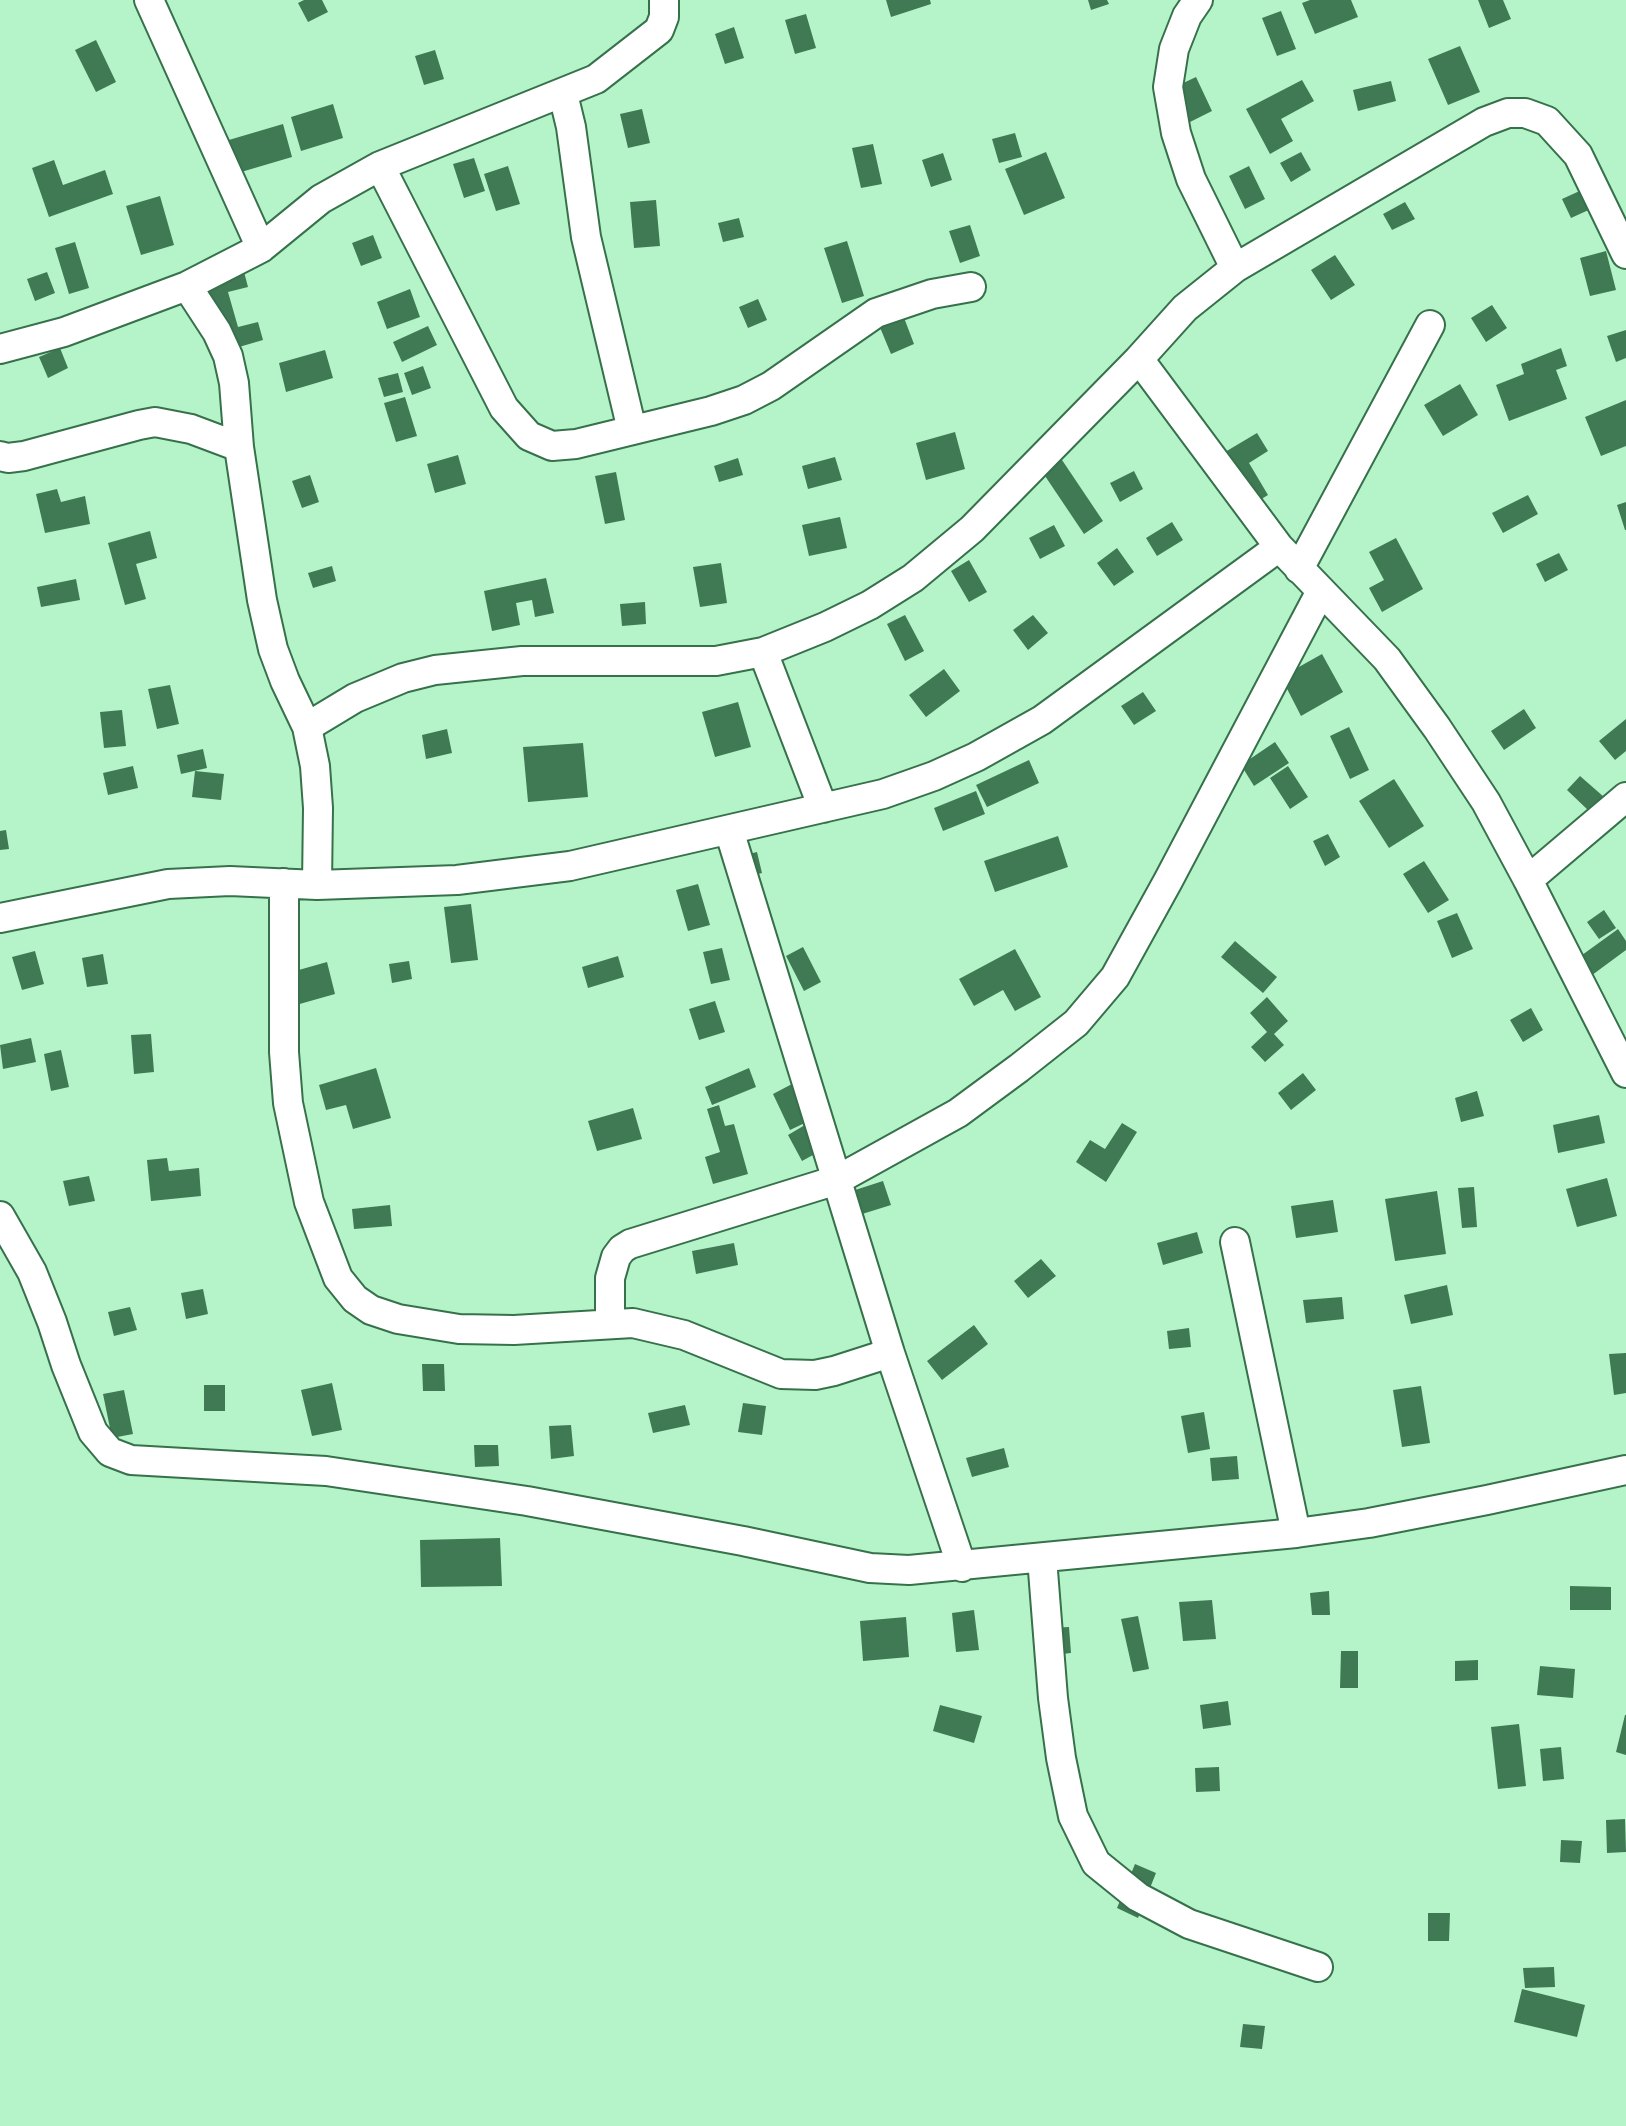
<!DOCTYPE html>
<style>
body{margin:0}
canvas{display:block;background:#b5f4c8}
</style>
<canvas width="1626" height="2126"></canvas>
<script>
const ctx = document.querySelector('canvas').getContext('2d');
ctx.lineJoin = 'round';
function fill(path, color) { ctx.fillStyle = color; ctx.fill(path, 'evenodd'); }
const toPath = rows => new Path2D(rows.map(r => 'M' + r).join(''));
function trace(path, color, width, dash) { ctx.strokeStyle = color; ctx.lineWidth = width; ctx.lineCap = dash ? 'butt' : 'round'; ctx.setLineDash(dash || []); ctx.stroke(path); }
const building = toPath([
 [304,0,322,0,328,12,308,22,298,3],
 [886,0,930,0,931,4,891,17],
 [1088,0,1107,0,1109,4,1091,10],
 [1310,0,1351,0,1358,17,1315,34,1302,3],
 [1478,0,1503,0,1511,19,1489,28],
 [1281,11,1296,49,1277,56,1262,18],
 [806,14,816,48,795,54,785,20],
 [734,27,744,58,725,64,715,34],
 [96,40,116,82,96,92,75,50],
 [1460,46,1480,92,1448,105,1428,59],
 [435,50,444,79,424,85,415,56],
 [1196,77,1212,111,1176,129,1160,94],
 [1302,80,1314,101,1281,119,1293,141,1270,154,1246,109],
 [1391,81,1396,101,1358,111,1353,90],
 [333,104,343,138,301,151,291,117],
 [642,109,650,143,628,148,620,114],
 [283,124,292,157,231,175,222,142],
 [1015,133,1022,157,999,163,992,139],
 [873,144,882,184,861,188,852,148],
 [1046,152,1065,198,1024,215,1005,169],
 [1301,152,1311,170,1291,182,1280,163],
 [943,153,952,180,931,187,922,160],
 [474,158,485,191,464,198,453,164],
 [54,160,63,185,105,170,113,194,49,217,32,168],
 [508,166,520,204,496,211,484,174],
 [1249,166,1265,199,1245,209,1229,176],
 [1584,189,1593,208,1571,218,1562,199],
 [160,196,174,245,141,255,126,206],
 [656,200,660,246,634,248,630,202],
 [1405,202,1415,219,1392,230,1383,214],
 [739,218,744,237,723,242,718,223],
 [970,225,980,256,960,263,949,231],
 [373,235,382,258,361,266,352,243],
 [847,241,864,296,842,303,824,248],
 [75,242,89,288,69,294,55,248],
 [1606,251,1616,290,1590,296,1580,258],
 [1335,255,1355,285,1331,300,1311,270],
 [243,268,248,287,228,292,238,327,258,322,263,340,215,354,195,282],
 [47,272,55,293,35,301,27,279],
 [410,289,420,317,387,329,377,302],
 [758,299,767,320,748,328,739,307],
 [1492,305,1507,328,1486,342,1471,318],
 [903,315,914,344,891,354,879,325],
 [428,326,437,345,402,362,393,342],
 [1626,330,1626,358,1616,362,1607,336],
 [60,348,68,368,48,378,39,357],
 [1561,348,1567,366,1556,370,1567,399,1509,421,1496,385,1524,374,1521,364],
 [325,350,333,378,286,392,279,363],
 [423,366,431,388,412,395,404,373],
 [398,373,403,392,384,397,378,378],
 [1460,384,1478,415,1443,436,1424,405],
 [405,397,417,436,396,442,384,403],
 [1626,400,1626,446,1601,456,1585,417],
 [955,432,965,469,926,480,916,443],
 [1257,433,1268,451,1249,463,1268,495,1250,506,1220,455],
 [458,455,466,484,435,493,427,464],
 [835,457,842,480,808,489,802,466],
 [1060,457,1103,521,1084,534,1041,470],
 [738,458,743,475,719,482,714,466],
 [1134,471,1143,489,1120,502,1110,483],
 [616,472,625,520,605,524,595,476],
 [310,475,319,502,302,508,292,481],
 [57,489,61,502,85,496,90,524,45,533,36,494],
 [1528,495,1538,514,1503,533,1492,513],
 [1626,502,1626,530,1625,530,1617,505],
 [840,517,847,548,809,556,802,525],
 [1172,522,1183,540,1157,556,1146,538],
 [1054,525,1065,546,1040,559,1029,538],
 [150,531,157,558,136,564,146,599,125,605,108,543],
 [1396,538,1423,589,1382,612,1369,588,1384,580,1369,552],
 [1117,548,1134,572,1114,586,1097,563],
 [1559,553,1568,570,1545,582,1536,564],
 [969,560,987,592,969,602,951,571],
 [721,563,727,603,700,607,693,567],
 [332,566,336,581,313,588,308,573],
 [546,578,554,613,535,617,532,600,516,603,520,625,492,631,484,591],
 [76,579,80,600,41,607,37,587],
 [645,602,646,624,622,626,620,604],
 [905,615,924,651,905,661,887,624],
 [1033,615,1048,633,1028,650,1013,630],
 [1322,654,1343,692,1301,716,1281,677],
 [944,669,960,691,926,717,909,695],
 [170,685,179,724,157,729,148,689],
 [1143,692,1156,711,1134,725,1121,706],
 [738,702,751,747,715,757,702,712],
 [1524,709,1536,728,1504,750,1491,731],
 [122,710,126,746,104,748,100,712],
 [1626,719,1626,751,1615,760,1599,741],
 [1349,727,1369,770,1350,779,1330,736],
 [447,729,452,753,426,759,422,735],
 [1275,742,1289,763,1254,786,1241,765],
 [583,743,588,797,528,802,523,747],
 [203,749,207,768,181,774,177,755],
 [1029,760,1039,783,987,807,976,785],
 [133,766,138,788,108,795,103,773],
 [1288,766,1308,797,1290,809,1270,778],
 [195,771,224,774,221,800,192,797],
 [1580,776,1604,797,1590,812,1567,790],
 [1394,779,1424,826,1389,848,1359,801],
 [976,791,985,814,943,831,934,808],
 [6,830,9,849,0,850,0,831],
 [1328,834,1340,857,1325,866,1313,841],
 [1058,836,1068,867,995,892,984,861],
 [757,852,762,873,742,878,737,857],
 [1424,861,1449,900,1428,913,1403,874],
 [698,884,710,925,688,931,676,890],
 [471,904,478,960,451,963,444,907],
 [1604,910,1616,928,1599,939,1587,922],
 [1457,913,1473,949,1452,958,1437,921],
 [1618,929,1626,941,1626,950,1584,981,1571,963],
 [1235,941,1277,977,1263,993,1221,957],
 [803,947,821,982,804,991,786,956],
 [722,948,730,980,711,984,703,952],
 [1015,949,1041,997,1015,1011,1003,990,974,1006,959,979],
 [35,951,44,984,22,990,12,957],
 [103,954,108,984,87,987,82,958],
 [618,956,624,977,588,988,582,967],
 [409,961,412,979,392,983,389,964],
 [327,962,335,994,289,1007,281,975],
 [1267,997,1288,1021,1274,1034,1284,1045,1265,1062,1251,1047,1267,1032,1250,1013],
 [715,1001,725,1032,699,1040,689,1009],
 [1531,1008,1543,1030,1523,1042,1510,1020],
 [151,1034,154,1072,134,1074,131,1035],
 [31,1038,36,1062,3,1069,0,1045],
 [61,1050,69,1087,51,1091,44,1054],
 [376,1068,391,1118,353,1129,346,1105,326,1110,319,1085],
 [749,1068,756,1087,712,1105,705,1087],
 [1303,1073,1316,1090,1291,1110,1278,1093],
 [792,1084,809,1121,790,1130,773,1094],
 [1477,1091,1484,1116,1461,1122,1455,1098],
 [719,1105,725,1126,734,1124,748,1174,713,1184,705,1157,720,1152,707,1109],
 [633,1108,642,1139,597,1151,588,1121],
 [1599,1115,1605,1143,1558,1153,1553,1125],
 [810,1122,824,1149,802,1161,788,1135],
 [1122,1123,1137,1132,1106,1182,1076,1162,1090,1140,1105,1149],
 [167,1158,169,1171,199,1168,201,1196,151,1201,147,1160],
 [89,1176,95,1201,69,1206,63,1181],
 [1607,1178,1617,1216,1577,1227,1566,1189],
 [883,1181,891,1205,859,1215,852,1191],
 [1474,1187,1477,1227,1462,1228,1458,1188],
 [1437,1191,1446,1254,1395,1261,1385,1199],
 [1333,1200,1338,1232,1296,1238,1291,1206],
 [390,1205,392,1226,354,1229,352,1209],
 [1197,1232,1203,1253,1163,1265,1157,1243],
 [734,1243,738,1265,696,1274,692,1251],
 [1041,1259,1056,1276,1028,1298,1014,1281],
 [1447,1285,1453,1315,1411,1324,1404,1295],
 [203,1289,208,1314,186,1319,181,1293],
 [1342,1297,1344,1319,1306,1323,1303,1300],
 [130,1307,137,1330,114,1336,108,1312],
 [974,1325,988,1344,942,1380,927,1361],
 [1189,1328,1191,1347,1169,1349,1167,1331],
 [1626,1353,1626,1393,1614,1395,1609,1354],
 [422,1364,444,1364,445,1391,423,1391],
 [332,1383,342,1430,312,1436,301,1390],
 [204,1385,225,1385,225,1411,204,1411],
 [1421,1386,1430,1443,1402,1447,1393,1390],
 [124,1390,133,1434,112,1438,103,1394],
 [743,1403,766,1406,762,1435,738,1432],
 [685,1405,690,1425,653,1433,648,1413],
 [1204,1412,1210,1449,1188,1453,1181,1416],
 [571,1425,574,1456,551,1459,549,1426],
 [474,1445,498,1445,499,1466,475,1467],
 [1004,1448,1009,1467,972,1477,966,1458],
 [1237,1456,1239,1479,1212,1481,1210,1458],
 [500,1538,502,1586,421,1587,420,1540],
 [1570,1586,1611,1587,1611,1610,1570,1610],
 [1329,1591,1330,1615,1312,1615,1310,1593],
 [1212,1600,1216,1639,1183,1641,1179,1602],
 [974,1610,979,1650,956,1652,952,1613],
 [1138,1616,1149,1669,1133,1672,1121,1619],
 [906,1617,909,1657,863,1661,860,1621],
 [1069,1627,1071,1653,1052,1655,1050,1628],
 [1341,1651,1358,1651,1358,1688,1340,1688],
 [1478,1660,1478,1680,1455,1681,1455,1661],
 [1540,1666,1575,1669,1573,1698,1537,1695],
 [1228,1701,1231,1725,1203,1729,1200,1705],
 [940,1705,982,1716,974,1743,933,1731],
 [1625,1715,1626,1715,1626,1755,1616,1752],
 [1519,1724,1526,1786,1498,1789,1491,1727],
 [1561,1747,1564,1779,1543,1781,1540,1749],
 [1219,1767,1220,1791,1196,1792,1195,1768],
 [1625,1819,1626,1852,1607,1853,1606,1820],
 [1561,1840,1582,1841,1580,1863,1560,1862],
 [1135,1864,1156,1873,1138,1918,1117,1908],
 [1428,1913,1450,1913,1449,1941,1428,1941],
 [1554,1967,1555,1987,1525,1988,1523,1968],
 [1522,1989,1585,2005,1577,2037,1514,2022],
 [1243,2024,1265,2026,1262,2049,1240,2047]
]);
const street = toPath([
 [149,0,261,248],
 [1198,0,1187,16,1174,49,1168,87,1176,133,1191,179,1235,268],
 [563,94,571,127,586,237,632,430],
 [380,166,504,408,529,436,552,446,576,444,711,411,744,400,771,386,876,313,932,294,971,287],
 [187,286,217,332,228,356,234,383,239,447,262,600,273,649,285,681,307,727,315,766,318,808,317,885],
 [0,349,64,332,187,286,261,248,321,199,380,166,596,79,659,30,664,17,664,0],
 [1139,359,1279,547,1387,659,1437,728,1486,802,1528,880,1626,1073],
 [0,456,8,458,24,456,139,425,155,422,191,429,239,447],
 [1299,569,1430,325],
 [763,652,823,808],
 [307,727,355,698,403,678,435,670,522,661,716,661,763,652,825,627,870,605,913,578,972,529,1139,359,1185,308,1235,268,1484,122,1508,113,1525,113,1547,121,1578,155,1626,254],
 [729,830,890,1353,962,1567],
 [1528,880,1626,797],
 [284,883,284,1052,288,1103,309,1202,338,1278,355,1299,371,1310,398,1319,459,1329,514,1330,633,1323,684,1335,781,1374,815,1375,834,1371,890,1353],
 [0,918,168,884,230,881,317,885,457,880,570,866,883,794,934,776,976,757,1042,720,1279,547],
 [0,1216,32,1272,52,1322,66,1365,93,1432,110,1452,131,1460,326,1471,527,1501,743,1541,870,1568,909,1570,1296,1533,1369,1523,1487,1500,1626,1470],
 [1235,1242,1296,1533],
 [610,1323,610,1278,616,1257,622,1249,630,1244,837,1180,958,1113,1019,1068,1076,1023,1115,977,1168,881,1321,591],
 [1042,1558,1053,1698,1061,1758,1073,1816,1096,1863,1138,1897,1189,1924,1318,1967]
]);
fill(building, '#3f7a54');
trace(street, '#36714b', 32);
trace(street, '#fff', 28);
</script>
